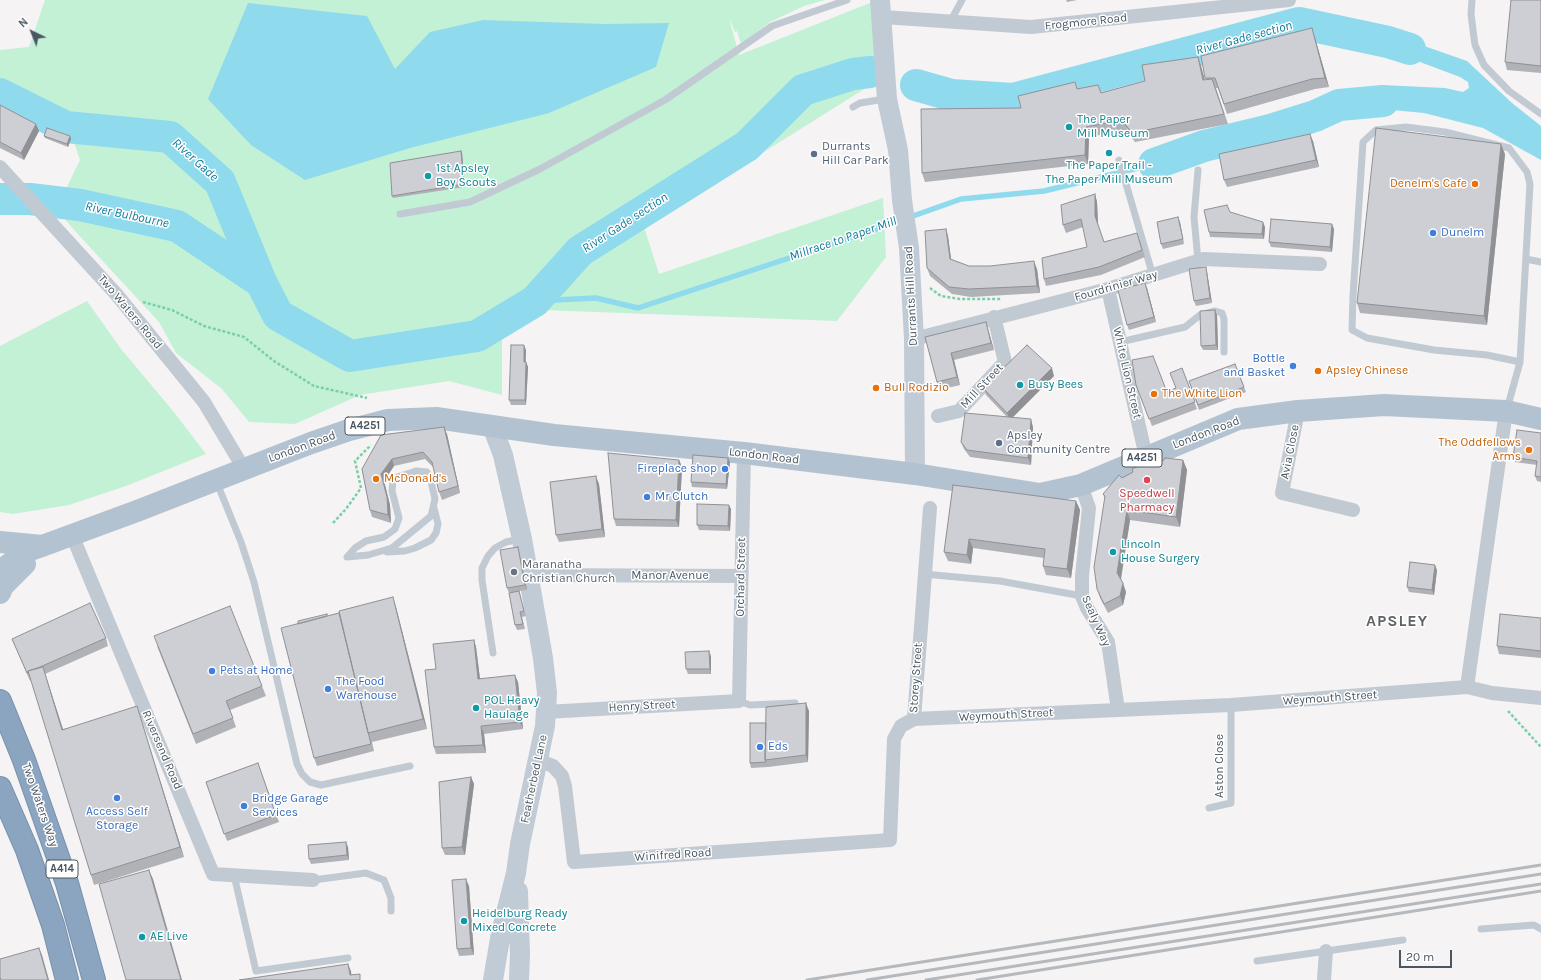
<!DOCTYPE html>
<style>
body{margin:0}
#map{position:relative;width:1541px;height:980px;overflow:hidden;background:#f5f3f3;font-family:Karla,sans-serif}
canvas{display:block}
.north{position:absolute;left:12px;top:12px;width:40px;height:40px;-webkit-text-stroke:3px #fff;paint-order:stroke;rotate:317deg;font-size:11px;font-weight:700;line-height:16px;text-align:center;color:#4a5661}
.north::after{content:'';display:block;margin:auto;width:14px;height:18px;background:#4a5661;clip-path:polygon(50% 0,100% 100%,50% 72%,0 100%)}
.scale{position:absolute;left:1399px;top:950px;width:53px;height:18px;box-sizing:border-box;border:2px solid #4a5661;border-top:0;padding-left:5px;font-size:12px;line-height:14px;white-space:nowrap;color:#4a5661;-webkit-text-stroke:3px #fff;paint-order:stroke}
</style>
<div id="map">
<canvas width="1541" height="980"></canvas>
<div class="north">N</div>
<div class="scale">20 m</div>
</div>
<script>
const ctx = document.querySelector('canvas').getContext('2d');
ctx.lineJoin = 'round';
function fill(path, color) { ctx.fillStyle = color; ctx.fill(path, 'evenodd'); }
const toPath = rows => new Path2D(rows.map(r => 'M' + r).join(''));
function trace(path, color, width, dash) { ctx.strokeStyle = color; ctx.lineWidth = width; ctx.lineCap = dash ? 'butt' : 'round'; ctx.setLineDash(dash || []); ctx.stroke(path); }
function write(font, color, halo, rows, align = 'center') {
  ctx.font = font + ' Karla,sans-serif'; ctx.lineWidth = 3; ctx.setLineDash([]); ctx.textBaseline = 'middle'; ctx.strokeStyle = halo; ctx.fillStyle = color; for (const [text, x, y, turn = 0] of rows) {
    ctx.save(); ctx.translate(x, y); ctx.rotate((+turn || 0) * Math.PI / 180); ctx.textAlign = isNaN(turn) ? turn : align; if (halo) ctx.strokeText(text, 0, 0); ctx.fillText(text, 0, 0); ctx.restore();
  }
}
const green = toPath([
 [45,0,825,0,804,6,770,22,741,44,737,31,735,32,729,18,739,55,875,1,885,76,644,227,659,274,883,198,886,257,837,321,542,310,502,335,502,395,449,381,360,395,295,424,249,422,222,389,176,353,159,322,76,232,49,201,66,189,80,160,68,125,0,89,0,50,29,47],
 [87,301,121,349,173,411,206,454,126,486,69,505,13,514,0,512,0,346]
]);
const water = toPath([
 [248,3,367,16,395,69,430,32,483,20,605,24,669,23,656,67,549,113,410,148,305,180,251,145,208,99],
 [1346,27,1384,32,1467,61,1512,103,1541,126,1541,160,1483,128,1424,113,1339,105,1350,93,1381,85,1445,88,1463,92,1469,88,1468,82,1460,77,1420,62]
]);
const stream = toPath([
 [535,301,596,298,638,308,868,232,961,199,1044,191,1154,164]
]);
const river = toPath([
 [916,85,951,95,1013,99,1299,23,1388,42,1410,49],
 [0,94,66,127,170,137,220,182,261,282,278,315,350,356,477,336,535,301,580,251,747,146,803,90,853,74,870,72],
 [1154,164,1204,146,1270,130,1315,116,1339,105,1383,101],
 [0,199,30,199,80,205,177,226,261,282]
]);
const path = toPath([
 [930,288,941,296,960,299,1002,299],
 [143,302,172,310,204,326,244,337,274,361,314,386,367,398],
 [333,523,346,509,361,488,355,461,371,445],
 [1508,711,1541,747]
]);
const lane = toPath([
 [1472,0,1471,14,1473,30,1475,45,1484,65,1509,91,1541,114],
 [950,22,962,0],
 [853,107,860,103,885,99],
 [1119,160,1153,276],
 [1198,170,1194,217,1198,261],
 [400,214,470,202,540,169,665,100,772,26,847,0],
 [1526,259,1541,262],
 [1120,342,1185,327,1200,315,1215,311,1222,313,1224,319,1224,352],
 [1507,409,1520,362,1530,184,1527,172,1509,148,1445,132,1406,127,1376,130,1363,142,1353,296,1352,330,1367,338,1434,350,1487,355,1520,362],
 [416,471,427,472,430,477,435,499,431,516,392,548,368,555,347,557,355,548,366,541,384,537,395,529,399,518,392,491,393,481,397,477,416,471],
 [217,483,241,542,254,582,297,764,302,774,310,782,321,785,410,766],
 [387,552,405,551,415,548,431,540,436,533,438,524,434,508],
 [924,574,1000,581,1082,596],
 [493,653,482,580,482,568,488,556,495,548,506,542,521,539],
 [739,701,750,705,795,703],
 [1209,808,1231,803,1231,705],
 [234,875,256,971,348,958],
 [313,880,366,873,384,880,391,898,391,911],
 [1481,929,1534,925,1541,929],
 [1257,961,1403,940]
]);
const street = toPath([
 [883,17,1031,27,1289,0],
 [0,167,117,295,204,402,244,469],
 [1108,289,1146,457],
 [914,339,1108,289,1204,259,1320,264],
 [1298,411,1282,493,1353,510],
 [938,416,959,411,1005,362,994,317],
 [1081,485,1089,508,1082,576,1082,596,1087,608,1108,642,1118,710],
 [72,535,213,874,313,880],
 [528,575,740,576],
 [1467,687,1506,411],
 [546,712,739,701,744,453],
 [914,719,1231,705,1467,687,1492,693,1541,698],
 [538,760,553,766,562,776,565,786,574,862,890,840,894,739,901,726,914,719,930,508],
 [1324,980,1326,951]
]);
const secondary = toPath([
 [880,0,887,99,898,150,902,200,909,248,914,339,915,474],
 [492,426,503,455,522,539,543,658,547,693,545,726,520,844,516,873,501,933,493,980],
 [518,891,520,954,519,980]
]);
const primary = toPath([
 [0,542,42,546],
 [0,571,27,551,42,546,137,511,311,443,349,430,388,420,436,418,554,435,744,453,915,474,1040,494,1081,485,1238,419,1298,411,1384,405,1506,411,1541,419],
 [0,593,3,586,25,564]
]);
const highway = toPath([
 [0,701,24,760,67,883,94,980],
 [0,788,27,850,53,925,67,980]
]);
const rail = toPath([
 [807,980,1541,865],
 [867,980,1541,874],
 [926,980,1541,884],
 [977,980,1541,891]
]);
const wall = toPath([
 [1066,0,1077,0,1067,2],
 [1541,0,1541,73,1507,70,1505,62],
 [1315,38,1329,87,1315,89,1227,114,1218,88,1216,88,1228,124,1135,142,1126,130,1089,137,1088,164,925,182,922,173,1021,108,1077,89,1101,93,1145,81,1198,57,1201,66,1205,80,1206,80,1205,78],
 [0,105,39,131,24,160,0,148],
 [44,136,70,136,71,139,68,147,45,138],
 [1313,141,1319,167,1227,187,1224,180],
 [461,151,462,153,465,187,393,198,392,196],
 [1505,154,1487,325,1360,313,1357,303],
 [1095,194,1097,202,1098,224,1104,242,1140,240,1145,257,1101,275,1046,286,1044,279,1087,247,1083,227,1066,233,1063,225],
 [1230,212,1265,227,1264,239,1210,237,1209,232],
 [1180,222,1184,244,1163,249,1161,244],
 [946,229,948,236,951,259,969,266,1037,269,1040,293,971,297,952,294,930,276,927,268],
 [1334,229,1332,252,1271,247,1269,242],
 [1207,272,1212,303,1196,306,1194,301],
 [1147,288,1156,322,1129,330,1127,325],
 [1217,315,1218,350,1203,350,1201,346],
 [988,329,994,350,954,360,960,385,939,390,937,382,925,337],
 [526,350,526,362,528,367,526,405,511,405,509,400],
 [1235,364,1246,392,1199,410,1189,381],
 [1182,368,1197,409,1152,426,1136,385,1167,392,1175,388],
 [1054,376,1012,418,1033,427,1031,465,970,457,964,449,961,442,1007,417,986,395,983,388],
 [1541,433,1541,482,1537,481,1535,476,1537,465,1515,462,1513,457],
 [447,434,460,493,442,500,439,492,434,468,425,459,394,466,384,481,390,505,391,523,372,517,370,510,362,469],
 [679,460,682,467,679,527,616,526,614,519],
 [1183,460,1187,470,1180,527,1130,520,1121,580,1126,592,1123,605,1108,613,1100,598,1097,589,1105,500,1103,494,1122,478,1151,464],
 [730,462,727,489,692,487,691,482],
 [599,484,605,537,559,542,556,535],
 [953,485,1076,501,1080,510,1071,578,1046,575,1043,566,1044,558,973,548,971,564,948,561,944,552],
 [731,509,730,531,699,530,697,525],
 [518,547,519,552,527,590,519,591,526,616,522,617,525,629,517,630,515,625,509,593,507,588],
 [1437,570,1434,595,1409,592,1407,587],
 [381,600,396,607,427,729,372,742,374,751,317,766,314,758,328,616,339,613],
 [1541,618,1541,658,1499,654,1497,646],
 [106,638,108,646,45,674,63,729,140,716,184,857,94,885,31,680,30,681,12,639],
 [474,640,476,647,480,679,518,682,523,729,484,734,486,753,436,754,434,747,436,669],
 [157,646,262,686,266,696,230,710,236,727,196,744],
 [711,656,711,674,688,674,686,669],
 [809,711,808,762,768,767,751,768,750,763,766,723],
 [258,763,279,822,227,841,206,782],
 [471,777,474,784,465,855,445,855,442,848],
 [348,847,349,860,311,864,309,859],
 [469,886,474,955,459,956,457,949]
]);
const shadedWall = toPath([
 [1312,28,1315,38,1329,87,1325,78],
 [1198,57,1201,66,1207,90,1203,80],
 [36,124,39,131,24,160,21,153],
 [1086,127,1089,137,1088,164,1085,155],
 [1310,134,1313,141,1319,167,1316,160],
 [70,136,71,139,68,147,67,144],
 [1501,144,1505,154,1487,325,1484,316],
 [461,151,462,153,465,187,464,184],
 [1095,194,1097,202,1098,224,1095,216],
 [1178,217,1180,222,1184,244,1183,239],
 [1263,222,1265,227,1264,239,1262,234],
 [1332,224,1334,229,1332,252,1330,247],
 [946,229,948,236,952,266,950,259],
 [1034,261,1037,269,1040,293,1037,286],
 [1206,267,1207,272,1212,303,1210,298],
 [1145,283,1147,288,1156,322,1154,317],
 [1215,310,1217,315,1218,350,1216,345],
 [986,322,994,350,991,343],
 [524,345,526,350,525,367,524,362],
 [951,353,954,360,960,385,957,377],
 [526,362,528,367,526,405,525,400],
 [1052,368,1054,376,1010,420,1007,413],
 [1031,419,1033,427,1031,465,1028,458],
 [444,427,447,434,460,493,458,486],
 [728,458,730,462,727,489,726,484],
 [392,459,394,466,384,481,390,505,391,523,388,515,381,474],
 [679,460,682,467,679,527,676,520],
 [1183,460,1187,470,1180,527,1176,517],
 [596,476,599,484,605,537,602,529],
 [1076,501,1080,510,1071,578,1067,569],
 [729,505,731,509,730,531,728,526],
 [1127,510,1130,520,1120,583,1117,573],
 [969,539,973,548,971,564,967,555],
 [518,547,519,552,527,590,525,585],
 [1435,565,1437,570,1434,595,1432,590],
 [1123,583,1126,592,1123,605,1120,596],
 [393,597,396,607,427,729,423,719],
 [474,640,476,647,481,687,478,679],
 [709,651,711,656,711,674,710,669],
 [43,667,46,676,66,739,62,730],
 [515,675,518,682,523,729,520,722],
 [806,703,809,711,808,762,806,755],
 [137,706,140,716,184,857,180,847],
 [481,726,484,734,486,753,483,745],
 [471,777,474,784,465,855,462,847],
 [346,842,348,847,349,860,347,855],
 [149,870,153,879,182,980,181,980],
 [466,879,469,886,474,955,471,948],
 [39,948,42,955,49,980,48,980],
 [348,964,351,971,352,980,350,975]
]);
const building = toPath([
 [1511,0,1541,0,1541,66,1505,62,1511,0],
 [1312,28,1325,78,1312,79,1224,104,1215,78,1205,78,1201,56,1312,28],
 [1198,57,1203,80,1212,79,1224,114,1132,133,1122,120,1086,127,1085,155,922,173,921,109,1021,108,1018,96,1075,82,1077,89,1098,85,1101,93,1145,81,1142,65,1198,57],
 [0,105,36,124,21,153,0,142,0,105],
 [47,128,70,136,67,144,44,136,47,128],
 [1376,128,1501,144,1484,316,1357,303,1376,128],
 [1310,134,1316,160,1224,180,1219,154,1310,134],
 [461,151,464,184,392,196,390,163,461,151],
 [1095,194,1095,216,1104,242,1137,233,1142,250,1099,267,1044,279,1042,258,1087,247,1081,219,1063,225,1061,205,1095,194],
 [1227,205,1230,212,1263,222,1262,234,1209,232,1204,210,1227,205],
 [1178,217,1183,239,1161,244,1157,222,1178,217],
 [1271,219,1332,224,1330,247,1269,242,1271,219],
 [946,229,950,259,969,266,990,266,1034,261,1037,286,969,289,949,287,927,268,925,231,946,229],
 [1206,267,1210,298,1194,301,1189,269,1206,267],
 [1145,283,1154,317,1127,325,1118,290,1145,283],
 [1215,310,1216,345,1201,346,1200,311,1215,310],
 [986,322,991,343,951,353,957,377,937,382,925,337,986,322],
 [511,345,524,345,524,362,526,362,525,400,509,400,511,345],
 [1027,345,1052,368,1007,413,983,388,1027,345],
 [1153,356,1167,392,1176,388,1170,373,1182,368,1195,402,1149,419,1136,385,1132,360,1153,356],
 [1235,364,1244,387,1198,405,1189,381,1235,364],
 [965,413,1031,419,1028,458,967,450,961,442,965,413],
 [444,427,458,486,439,492,432,462,423,452,392,459,381,474,387,497,388,515,370,510,362,469,381,435,444,427],
 [1517,430,1541,433,1541,477,1535,476,1537,461,1513,457,1517,430],
 [608,453,679,460,676,520,614,519,608,453],
 [693,455,728,458,726,484,691,482,693,455],
 [1165,458,1183,460,1176,517,1127,510,1117,573,1123,583,1120,596,1104,604,1097,589,1094,567,1105,496,1103,494,1119,475,1122,478,1133,472,1132,469,1150,461,1151,464,1164,460,1165,458],
 [596,476,602,529,556,535,550,482,596,476],
 [953,485,1076,501,1067,569,1043,566,1045,549,969,539,967,555,944,552,953,485],
 [697,504,729,505,728,526,697,525,697,504],
 [518,547,525,585,507,588,500,550,518,547],
 [1410,562,1435,565,1432,590,1407,587,1410,562],
 [519,591,524,611,520,612,523,624,515,625,509,593,519,591],
 [393,597,423,719,368,733,339,611,393,597],
 [90,603,106,638,40,667,28,671,28,673,27,673,12,639,90,603],
 [230,606,262,686,226,701,233,718,193,734,154,636,230,606],
 [339,613,371,744,314,758,281,628,339,613],
 [327,614,327,616,298,624,298,621,327,614],
 [1500,614,1541,618,1541,651,1497,646,1500,614],
 [474,640,478,679,515,675,520,722,481,726,483,745,434,747,425,670,436,669,433,644,474,640],
 [709,651,710,669,686,669,685,652,709,651],
 [43,667,62,730,137,706,180,847,91,875,28,671,43,667],
 [806,703,806,755,765,760,766,707,806,703],
 [750,723,766,723,765,760,766,762,750,763,750,723],
 [258,763,276,815,224,834,206,782,258,763],
 [471,777,462,847,442,848,439,782,471,777],
 [346,842,347,855,309,859,308,845,346,842],
 [149,870,181,980,126,980,99,884,149,870],
 [466,879,471,948,457,949,452,880,466,879],
 [39,948,48,980,1,980,0,977,0,959,39,948],
 [348,964,350,975,360,974,360,980,239,980,348,964]
]);
const markers = [
 [1069,127,4,"#0f9aa8"],
 [1109,153,4,"#0f9aa8"],
 [814,154,4,"#5c6f8a"],
 [428,176,4,"#0f9aa8"],
 [1475,184,4,"#e8710a"],
 [1433,233,4,"#3f7fe0"],
 [1293,366,4,"#3f7fe0"],
 [1318,371,4,"#e8710a"],
 [1020,385,4,"#0f9aa8"],
 [876,388,4,"#e8710a"],
 [1154,394,4,"#e8710a"],
 [999,443,4,"#5c6f8a"],
 [1529,450,4,"#e8710a"],
 [725,469,4,"#3f7fe0"],
 [376,479,4,"#e8710a"],
 [1147,480,4,"#e0444e"],
 [647,497,4,"#3f7fe0"],
 [1113,552,4,"#0f9aa8"],
 [514,572,4,"#6b7280"],
 [212,671,4,"#3f7fe0"],
 [328,689,4,"#3f7fe0"],
 [476,708,4,"#0f9aa8"],
 [760,747,4,"#3f7fe0"],
 [117,798,4,"#3f7fe0"],
 [244,806,4,"#3f7fe0"],
 [464,921,4,"#0f9aa8"],
 [142,937,4,"#0f9aa8"]
];
const shields = [
 [365,426,40],
 [1142,458,40],
 [62,869,32]
];
const shieldNames = [
 ["A4251",365,426],
 ["A4251",1142,458],
 ["A414",62,869]
];
const streetNames = [
 ["Frogmore Road",1086,22,-6],
 ["Fourdrinier Way",1116,286,-16],
 ["Durrants Hill Road",911,296,-93],
 ["Two Waters Road",130,312,50],
 ["White Lion Street",1127,373,77],
 ["Mill Street",982,386,-47],
 ["London Road",1206,433,-21],
 ["London Road",302,447,-20],
 ["Avia Close",1290,452,-79],
 ["London Road",764,456,7],
 ["Manor Avenue",670,576],
 ["Orchard Street",741,577,-89],
 ["Sealy Way",1096,621,66],
 ["Storey Street",916,678,-86],
 ["Weymouth Street",1330,698,-4],
 ["Henry Street",642,706,-3],
 ["Weymouth Street",1006,715,-3],
 ["Riversend Road",162,750,67],
 ["Aston Close",1220,766,-90],
 ["Featherbed Lane",534,779,-78],
 ["Two Waters Way",40,805,71],
 ["Winifred Road",673,855,-4]
];
const cultureNames = [
 ["The Paper",1077,120],
 ["Mill Museum",1077,134],
 ["The Paper Trail -",1109,166,"center"],
 ["The Paper Mill Museum",1109,180,"center"],
 ["1st Apsley",436,169],
 ["Boy Scouts",436,183],
 ["Busy Bees",1028,385],
 ["Lincoln",1121,545],
 ["House Surgery",1121,559],
 ["POL Heavy",484,701],
 ["Haulage",484,715],
 ["Heidelburg Ready",472,914],
 ["Mixed Concrete",472,928],
 ["AE Live",150,937]
];
const serviceNames = [
 ["Durrants",822,147],
 ["Hill Car Park",822,161],
 ["Apsley",1007,436],
 ["Community Centre",1007,450]
];
const foodNames = [
 ["Denelm's Cafe",1467,184,"right"],
 ["Apsley Chinese",1326,371],
 ["Bull Rodizio",884,388],
 ["The White Lion",1162,394],
 ["The Oddfellows",1521,443,"right"],
 ["Arms",1521,457,"right"],
 ["McDonald's",384,479]
];
const shopNames = [
 ["Dunelm",1441,233],
 ["Bottle",1285,359,"right"],
 ["and Basket",1285,373,"right"],
 ["Fireplace shop",717,469,"right"],
 ["Mr Clutch",655,497],
 ["Pets at Home",220,671],
 ["The Food",336,682],
 ["Warehouse",336,696],
 ["Eds",768,747],
 ["Bridge Garage",252,799],
 ["Services",252,813],
 ["Access Self",117,812,"center"],
 ["Storage",117,826,"center"]
];
const healthNames = [
 ["Speedwell",1147,494],
 ["Pharmacy",1147,508]
];
const worshipNames = [
 ["Maranatha",522,565],
 ["Christian Church",522,579]
];
const waterNames = [
 ["River Gade section",1244,38,-15],
 ["River Gade",195,160,42],
 ["River Bulbourne",127,215,12],
 ["River Gade section",625,223,-33],
 ["Millrace to Paper Mill",843,239,-19]
];
const districtNames = [
 ["APSLEY",1397,621]
];
fill(green, '#c3f1d5');
fill(water, '#90daee');
trace(stream, '#90daee', 5.5);
trace(river, '#90daee', 32);
trace(highway, '#7690ad', 24);
trace(path, '#7ad0a6', 2.5, [3, 2]);
trace(lane, '#c1cad2', 7);
trace(street, '#c1cad2', 14);
trace(secondary, '#c1cbd6', 20);
trace(primary, '#b3c2d1', 22);
trace(highway, '#8ba5c1', 22);
trace(rail, '#b5b8bd', 3);
fill(wall, '#b0b2b7');
fill(shadedWall, '#909195');
fill(building, '#cdcfd5');
trace(building, '#909195', 1);
for (const [x, y, r, color] of markers) { const dot = new Path2D(); dot.arc(x, y, r, 0, 2 * Math.PI); ctx.fillStyle = color; ctx.fill(dot); trace(dot, '#fff', 1.5); }
for (const [x, y, w] of shields) { const box = new Path2D(); box.roundRect(x - w / 2, y - 9, w, 18, 3); ctx.fillStyle = '#fff'; ctx.fill(box); trace(box, '#4a5661', 1); }
write('bold 11px', '#4a5661', null, shieldNames);
write('12px', '#4a5661', '#fff', streetNames);
write('12px', '#0d838f', '#fff', cultureNames, 'left');
write('12px', '#4e5e75', '#fff', serviceNames, 'left');
write('12px', '#c56008', '#fff', foodNames, 'left');
write('12px', '#366cbe', '#fff', shopNames, 'left');
write('12px', '#be3a42', '#fff', healthNames);
write('12px', '#5b616d', '#fff', worshipNames, 'left');
write('italic 13px', '#0c7c9b', '#fff', waterNames);
ctx.letterSpacing = '1px';
write('bold 16px', '#5f6368', '#fff', districtNames);
ctx.letterSpacing = '0px';
</script>
